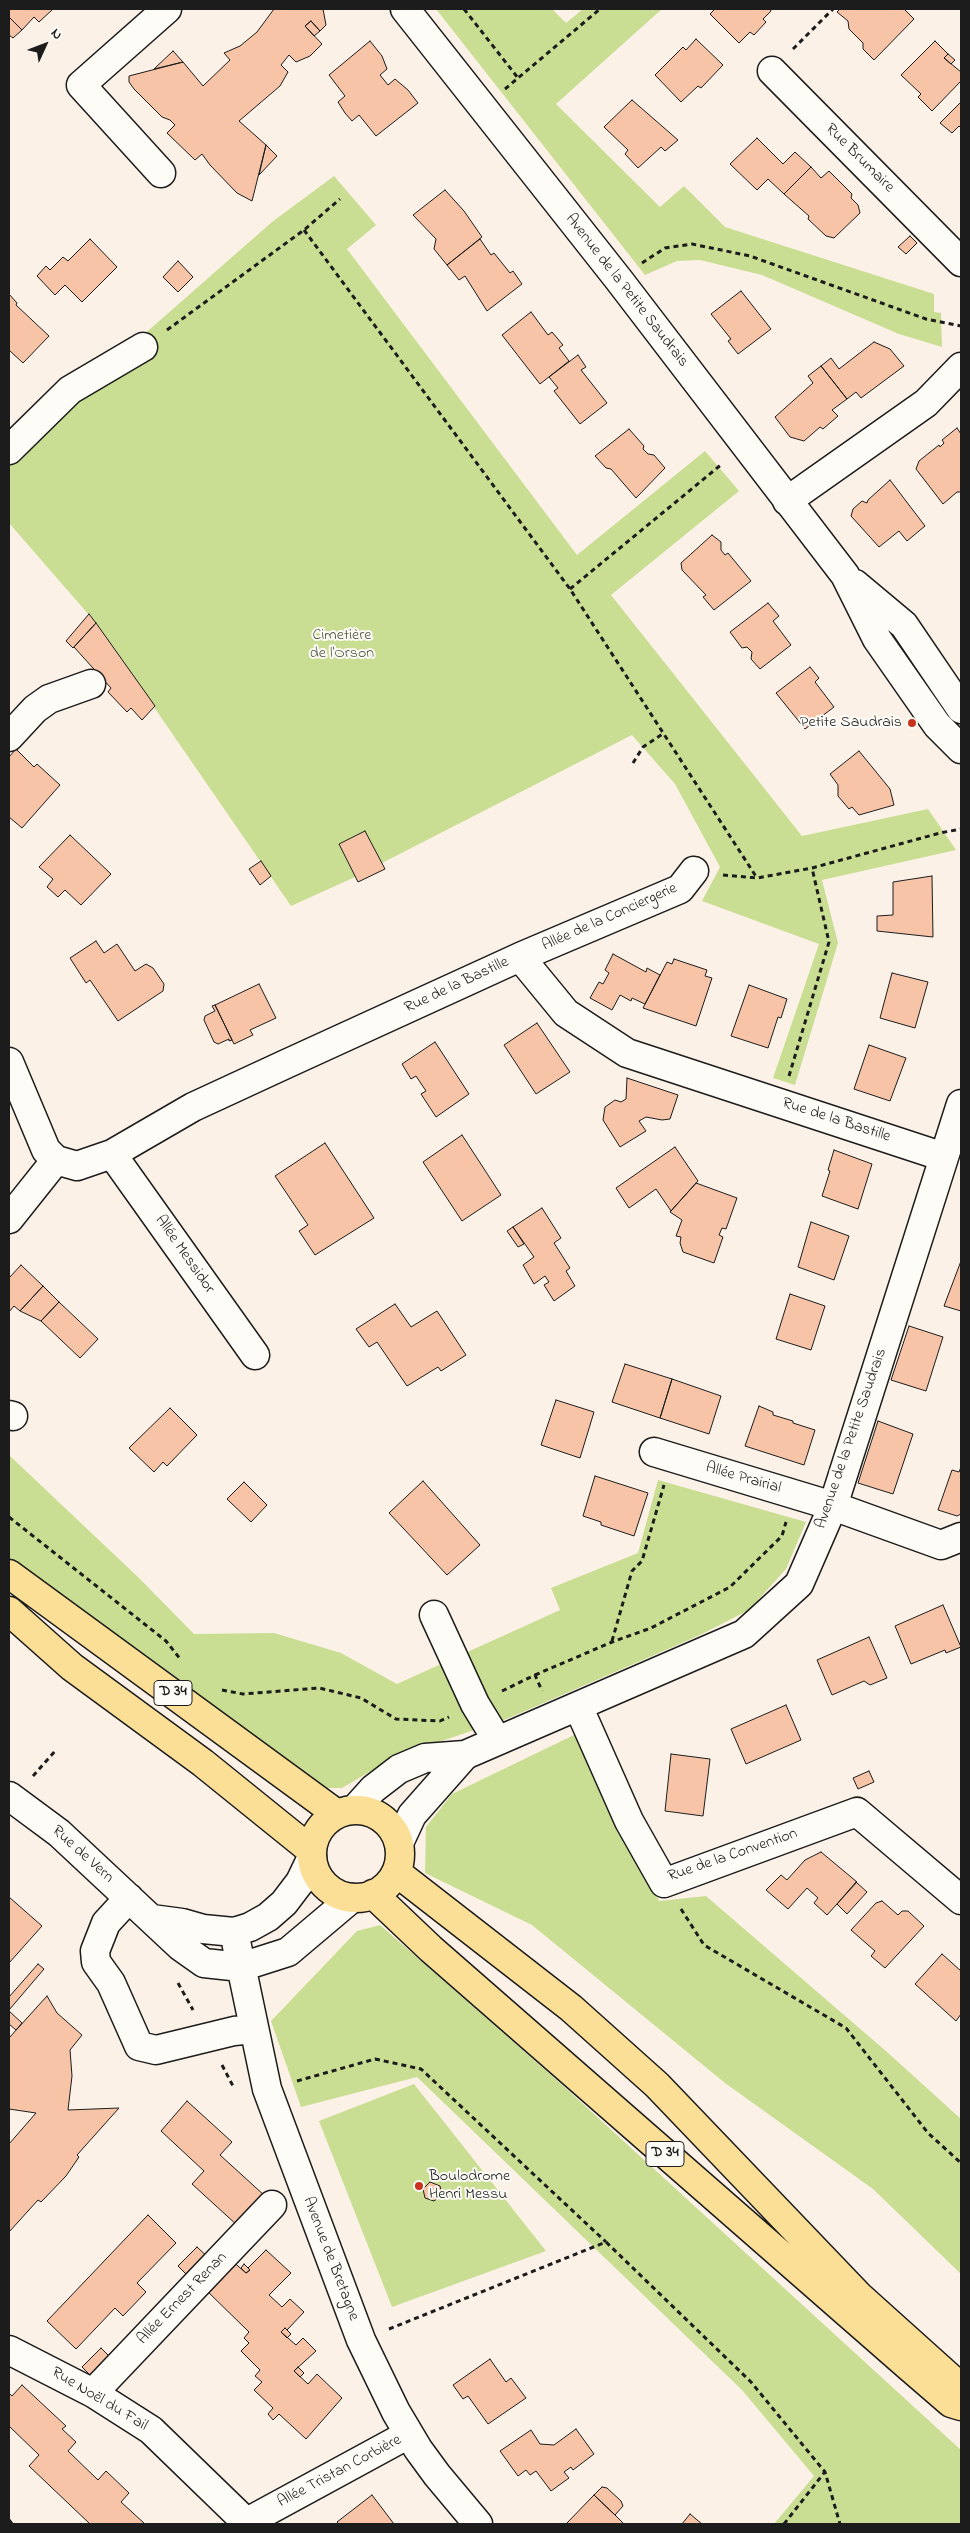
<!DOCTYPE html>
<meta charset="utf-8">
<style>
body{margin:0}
#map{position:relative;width:970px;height:2533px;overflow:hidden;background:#fcf1e7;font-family:"Indie Flower",sans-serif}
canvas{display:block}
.frame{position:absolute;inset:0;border:10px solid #1c1c1c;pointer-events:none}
.north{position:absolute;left:20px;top:20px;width:50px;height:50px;-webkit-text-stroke:4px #fdfcf7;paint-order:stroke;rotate:47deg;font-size:14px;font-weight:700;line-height:20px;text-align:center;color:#1c1c1c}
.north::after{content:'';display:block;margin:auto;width:18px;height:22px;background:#1c1c1c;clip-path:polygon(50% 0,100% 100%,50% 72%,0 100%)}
</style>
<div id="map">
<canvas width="970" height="2533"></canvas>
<div class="frame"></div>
<div class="north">N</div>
</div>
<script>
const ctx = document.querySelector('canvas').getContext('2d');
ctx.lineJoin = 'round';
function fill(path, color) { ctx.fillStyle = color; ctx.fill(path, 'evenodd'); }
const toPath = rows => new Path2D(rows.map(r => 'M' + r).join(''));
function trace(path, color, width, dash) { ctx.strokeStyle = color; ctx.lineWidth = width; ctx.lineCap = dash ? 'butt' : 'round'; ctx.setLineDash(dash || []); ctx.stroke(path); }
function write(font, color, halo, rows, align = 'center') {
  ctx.font = font + ' "Indie Flower",sans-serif'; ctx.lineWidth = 4; ctx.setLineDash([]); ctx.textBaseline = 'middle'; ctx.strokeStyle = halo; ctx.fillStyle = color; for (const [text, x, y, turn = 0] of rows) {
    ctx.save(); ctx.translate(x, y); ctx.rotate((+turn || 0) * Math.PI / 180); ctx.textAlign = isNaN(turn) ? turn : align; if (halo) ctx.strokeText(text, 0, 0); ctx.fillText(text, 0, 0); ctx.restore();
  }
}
const green = toPath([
 [436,9,552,9,566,23,583,9,662,9,556,104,660,207,684,186,725,227,934,294,934,312,941,313,942,347,899,334,762,275,700,260,677,261,645,275],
 [334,176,376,225,347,249,577,555,705,451,739,491,611,595,802,836,928,809,956,850,822,880,838,943,795,1085,773,1078,819,944,702,901,720,867,675,784,632,735,382,863,385,869,361,881,358,882,355,877,291,906,96,623,9,523,9,465,84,387,272,222],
 [9,1455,139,1578,194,1634,274,1633,341,1653,397,1684,560,1610,551,1588,638,1553,658,1480,806,1522,786,1569,749,1610,698,1636,509,1718,395,1757,342,1788,319,1788,9,1564],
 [576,1734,659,1901,706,1896,887,2052,961,2119,961,2274,873,2189,725,2083,532,1925,425,1873,426,1827,452,1794],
 [380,1925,559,2082,961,2450,961,2524,774,2524,814,2476,742,2390,417,2077,301,2107,271,2021,357,1931],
 [414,2084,546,2251,392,2307,319,2121]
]);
const building = toPath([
 [9,9,53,9,39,22,34,17,22,30,9,17,9,9],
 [274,9,323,9,326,25,320,31,311,21,305,26,322,44,310,56,296,62,289,55,281,65,288,72,280,86,239,121,266,145,252,201,237,193,210,165,202,154,195,160,167,133,175,125,170,120,162,117,134,89,129,82,129,76,183,62,203,86,230,60,224,53,240,46,257,32,274,9],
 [715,9,770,9,771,11,763,19,766,22,754,35,750,32,739,43,710,14,715,9],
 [840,9,904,9,914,19,874,60,863,49,863,43,849,29,848,21,837,12,840,9],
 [9,17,22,30,13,38,9,35,9,17],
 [311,21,320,31,314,36,305,26,311,21],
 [696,39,723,65,701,88,698,86,681,102,655,75,683,47,686,50,696,39],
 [370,41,382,56,387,69,380,75,388,85,395,79,408,90,418,103,376,136,359,115,352,121,345,113,338,102,345,96,329,75,370,41],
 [935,41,948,54,944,58,961,72,961,81,932,111,918,97,921,94,901,75,935,41],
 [173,51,183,62,154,69,173,51],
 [948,54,955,60,951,64,944,58,948,54],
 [632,100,678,140,665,151,661,147,638,168,625,154,628,150,604,127,632,100],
 [961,102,961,128,959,126,952,133,940,123,961,102],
 [757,138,783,164,795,152,811,167,784,194,768,179,757,190,730,164,757,138],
 [266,145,277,156,259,175,266,145],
 [811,167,821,178,829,171,852,194,851,198,858,205,860,213,834,238,826,236,808,219,809,216,784,194,811,167],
 [445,190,464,211,482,237,447,265,434,249,436,239,413,215,445,190],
 [910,236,917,243,906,254,898,247,910,236],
 [90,239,117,267,82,302,65,285,55,295,37,276,46,266,50,270,63,257,68,261,90,239],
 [480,239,491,255,494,253,510,273,513,271,522,284,487,311,465,276,459,280,447,265,480,239],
 [178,261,193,277,178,292,163,277,178,261],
 [741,291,771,329,738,354,728,341,731,339,711,314,741,291],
 [9,294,17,303,16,305,49,336,23,363,9,350,9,294],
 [531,312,548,335,552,332,563,345,559,348,569,361,540,384,502,335,531,312],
 [874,342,890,349,904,366,861,398,856,392,847,399,821,366,831,358,839,369,874,342],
 [578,355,586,367,581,370,607,403,580,424,554,391,558,388,549,377,578,355],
 [821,366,847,399,832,410,838,416,823,429,820,427,804,441,790,437,775,417,813,383,808,376,821,366],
 [957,428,961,434,961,492,957,492,943,504,916,469,919,461,939,445,940,447,944,443,942,440,957,428],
 [629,429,644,446,643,449,648,454,654,455,665,468,636,498,611,469,606,468,595,456,629,429],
 [890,480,925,526,907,541,899,531,879,547,851,516,853,509,862,501,867,503,868,500,890,480],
 [712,535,721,542,721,550,725,555,728,553,751,581,714,610,703,597,706,595,682,570,681,563,712,535],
 [768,603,779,616,773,621,791,645,760,669,751,659,752,652,747,647,742,648,730,632,768,603],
 [89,614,96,623,73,648,66,641,89,614],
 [96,623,155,706,142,720,131,708,127,712,108,692,111,688,74,647,96,623],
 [810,667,819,678,815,682,834,707,805,729,776,693,810,667],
 [16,749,34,767,37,764,60,785,22,828,9,817,9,757,16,749],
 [859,751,890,789,894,805,859,815,852,807,849,809,838,796,838,785,830,774,859,751],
 [365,831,385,869,358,882,339,844,365,831],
 [70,835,111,874,81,905,65,890,58,897,47,887,53,879,39,867,70,835],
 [261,861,271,876,260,885,249,869,261,861],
 [932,876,933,937,877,931,877,916,893,915,893,882,932,876],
 [96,941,104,953,117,944,135,971,146,964,153,968,164,984,163,991,118,1021,90,980,86,983,70,958,96,941],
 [613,954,646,972,647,968,660,975,645,1004,632,998,631,1001,620,995,612,1010,590,998,599,982,603,984,609,973,605,970,613,954],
 [674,959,707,970,705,976,712,978,696,1026,643,1008,667,962,672,964,674,959],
 [892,973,928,982,915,1028,880,1018,892,973],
 [259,984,276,1018,250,1030,253,1035,234,1044,215,1005,259,984],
 [749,985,787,999,781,1018,778,1017,768,1048,731,1036,749,985],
 [215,1005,232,1040,229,1041,229,1039,218,1044,214,1042,204,1020,205,1016,215,1011,212,1006,215,1005],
 [537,1023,570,1072,536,1094,504,1045,537,1023],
 [435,1042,469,1094,436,1117,421,1094,426,1091,416,1076,411,1079,402,1064,435,1042],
 [869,1045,906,1058,890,1101,854,1089,869,1045],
 [627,1078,678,1095,670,1119,662,1120,646,1117,639,1121,646,1131,620,1147,603,1120,605,1107,615,1100,621,1102,626,1099,627,1078],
 [462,1135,501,1195,462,1221,423,1162,462,1135],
 [325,1143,374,1218,315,1255,299,1231,308,1225,275,1176,325,1143],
 [675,1147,698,1181,671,1211,656,1189,629,1208,616,1188,675,1147],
 [834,1150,872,1164,858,1209,822,1196,830,1171,828,1170,834,1150],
 [696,1183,737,1198,726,1229,722,1228,719,1235,723,1237,714,1263,683,1252,680,1243,681,1237,676,1236,682,1220,670,1212,696,1183],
 [542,1208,561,1238,554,1243,570,1268,566,1271,575,1286,554,1301,544,1285,549,1282,545,1276,534,1284,523,1265,534,1257,513,1227,542,1208],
 [811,1222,849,1236,834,1280,798,1267,811,1222],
 [513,1227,524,1244,518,1247,507,1231,513,1227],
 [961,1261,961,1311,944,1306,961,1261],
 [21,1265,43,1286,20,1311,14,1306,9,1312,9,1278,21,1265],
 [43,1286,59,1302,41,1321,20,1311,43,1286],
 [790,1294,825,1306,811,1350,776,1339,790,1294],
 [59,1302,98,1339,80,1358,41,1321,59,1302],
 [395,1304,411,1327,437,1311,466,1355,441,1371,438,1367,407,1386,377,1342,369,1347,356,1329,395,1304],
 [909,1326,943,1337,926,1391,891,1380,909,1326],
 [625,1364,672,1379,660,1418,612,1402,625,1364],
 [672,1379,721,1396,709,1434,660,1418,672,1379],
 [556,1400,594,1412,580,1458,541,1445,556,1400],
 [759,1406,773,1412,773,1415,793,1421,793,1423,815,1430,804,1465,745,1446,759,1406],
 [170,1408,197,1435,167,1466,163,1462,154,1472,129,1448,170,1408],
 [878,1421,913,1434,893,1494,858,1483,878,1421],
 [961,1467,961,1514,957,1516,938,1510,952,1470,959,1472,961,1467],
 [595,1476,648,1493,634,1536,601,1525,601,1522,583,1516,595,1476],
 [423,1481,480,1545,447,1575,389,1513,423,1481],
 [244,1482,267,1505,251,1522,227,1499,244,1482],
 [943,1605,961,1647,946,1653,945,1650,911,1664,895,1626,943,1605],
 [869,1637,887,1678,870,1685,864,1681,832,1695,817,1660,869,1637],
 [786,1705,801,1740,746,1764,731,1729,786,1705],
 [671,1754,710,1759,703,1816,665,1811,671,1754],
 [869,1771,874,1782,858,1789,853,1778,869,1771],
 [821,1852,857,1882,827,1915,814,1903,818,1898,807,1888,788,1909,766,1890,781,1875,787,1880,805,1860,821,1852],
 [856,1882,867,1892,847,1914,837,1904,856,1882],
 [9,1897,42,1926,9,1963,9,1897],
 [882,1901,898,1915,902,1911,908,1911,924,1926,885,1968,871,1956,875,1951,851,1930,876,1903,882,1901],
 [942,1954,961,1971,961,2014,956,2021,915,1984,942,1954],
 [38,1964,44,1969,9,2010,9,1997,38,1964],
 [47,1996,57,2013,82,2035,70,2050,72,2076,68,2110,119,2108,77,2155,79,2157,66,2176,41,2202,38,2200,9,2232,9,2144,36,2113,9,2109,9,2038,47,1996],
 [9,2011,22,2023,16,2030,9,2024,9,2011],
 [187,2101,232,2142,220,2155,265,2196,238,2226,192,2184,204,2171,161,2131,187,2101],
 [430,2182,440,2186,442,2195,434,2201,425,2198,423,2189,430,2182],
 [148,2215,176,2243,137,2283,146,2292,123,2316,115,2308,76,2349,47,2321,148,2215],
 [197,2247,211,2260,192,2280,178,2266,197,2247],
 [266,2250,291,2273,269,2295,282,2307,290,2299,304,2312,287,2330,285,2328,281,2332,296,2345,303,2338,316,2351,294,2371,308,2384,317,2374,342,2398,306,2439,279,2414,273,2420,268,2414,273,2408,254,2390,262,2382,255,2376,260,2370,241,2351,249,2343,244,2338,249,2332,204,2288,231,2260,246,2273,250,2270,248,2268,266,2250],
 [244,2264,250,2270,246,2273,241,2268,244,2264],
 [285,2328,291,2334,287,2338,281,2332,285,2328],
 [101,2348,114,2361,95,2380,82,2367,101,2348],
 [490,2359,506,2382,511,2378,526,2398,488,2424,468,2396,463,2399,453,2385,490,2359],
 [298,2367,304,2373,300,2377,294,2371,298,2367],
 [22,2385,66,2426,62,2429,76,2442,68,2451,98,2480,106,2471,129,2493,121,2502,145,2524,90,2524,29,2466,39,2455,9,2426,9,2393,12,2396,22,2385],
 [576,2429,594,2454,573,2470,571,2467,564,2472,569,2478,551,2491,536,2471,530,2475,526,2470,518,2476,500,2451,531,2430,540,2444,554,2445,576,2429],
 [602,2487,607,2488,621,2501,623,2506,615,2515,594,2495,602,2487],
 [372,2495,394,2524,339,2524,337,2522,372,2495],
 [594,2495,615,2515,624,2524,566,2524,594,2495],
 [690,2514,702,2524,682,2524,690,2514]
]);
const path = toPath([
 [464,9,518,78],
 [793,49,833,9],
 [505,89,600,9],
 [304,230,570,589,757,878],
 [642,263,665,248,692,244,750,256,926,319,961,326],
 [167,330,304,230,340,199],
 [570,589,722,464],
 [633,763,643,747,664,733],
 [723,875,757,878,812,868,940,833,961,829],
 [789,1076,829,942,812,868],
 [9,1517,166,1641,181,1660],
 [612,1641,632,1571,642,1561,664,1485],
 [535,1675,612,1642,651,1628,730,1587,782,1536,786,1522],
 [222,1690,243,1694,319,1688,361,1698,396,1719,440,1721,449,1717],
 [502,1691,535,1675,542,1691],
 [33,1776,56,1750],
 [681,1909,704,1945,846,2028,928,2133,961,2163],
 [178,1983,193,2010],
 [222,2065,234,2088],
 [297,2081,375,2059,421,2069,606,2242],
 [389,2329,606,2242,751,2382,825,2472,840,2524],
 [9,2520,12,2524],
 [784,2524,824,2473]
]);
const minor = toPath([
 [405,9,619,280,845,575,877,639,937,725,961,749],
 [772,71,961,262],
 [161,173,81,85,167,9],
 [9,450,70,390,143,347],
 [787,501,926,403,961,367],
 [855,584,904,625,961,709],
 [9,737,35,709,49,699,91,684],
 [520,957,566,1013,627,1053,944,1157],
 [9,1062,46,1150,56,1160,77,1166,112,1154,193,1107,286,1064,520,957,680,889,694,871],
 [112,1154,255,1355],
 [9,1219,56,1160],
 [9,1415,13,1416],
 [654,1452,833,1506,941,1545,961,1537],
 [434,1615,475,1704,497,1740],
 [578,1706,629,1821,664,1883,857,1812,961,1900],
 [9,1796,59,1833,180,1946,204,1963,241,1967,288,1952,352,1898],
 [355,1809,373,1789,399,1769,425,1758,465,1755,744,1634,799,1584,833,1506,961,1104],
 [399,1843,412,1815,465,1755],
 [129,1898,106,1923,95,1951,96,1962,111,1983,139,2046,156,2050,234,2031,254,2029],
 [152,1919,182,1923,203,1929,234,1932,250,1927,268,1917,284,1903,300,1882,312,1857],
 [234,1932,267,2089,361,2340,396,2412,418,2449,437,2475,478,2524],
 [9,2350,93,2393,151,2430,248,2524],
 [93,2393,272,2205],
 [247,2522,409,2434]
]);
const major = toPath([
 [9,1574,337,1814],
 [9,1611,72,1667,203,1763,312,1851],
 '312 1854a44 44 0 1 1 88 0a44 44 0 1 1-88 0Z',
 [396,1872,571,2008,657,2085,859,2296,958,2385],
 [373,1894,431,1949,907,2365,951,2403,961,2406]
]);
const markers = [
 [912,723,5,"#c8321e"],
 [419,2186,5,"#c8321e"]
];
const shields = [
 [173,1693,38],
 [665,2154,38]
];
const shieldNames = [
 ["D 34",173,1693],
 ["D 34",665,2154]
];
const streetNames = [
 ["Rue Brumaire",859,159,45],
 ["Avenue de la Petite Saudrais",626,291,52],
 ["Allée de la Conciergerie",610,918,-24],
 ["Rue de la Bastille",457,986,-25],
 ["Rue de la Bastille",836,1121,18],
 ["Allée Messidor",184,1255,55],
 ["Avenue de la Petite Saudrais",852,1439,-71],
 ["Allée Prairial",743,1479,16],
 ["Rue de Vern",82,1855,42],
 ["Rue de la Convention",733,1856,-19],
 ["Avenue de Bretagne",330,2259,69],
 ["Allée Ernest Renan",183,2299,-46],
 ["Rue Noël du Fail",99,2400,31],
 ["Allée Tristan Corbière",340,2472,-28]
];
const parkNames = [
 ["Cimetière",342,636],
 ["de l'Orson",342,654]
];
const poiNames = [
 ["Petite Saudrais",902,723],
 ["Boulodrome",429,2177,"left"],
 ["Henri Messu",429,2195,"left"]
];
fill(green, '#c9de93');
fill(building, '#f7c4a8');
trace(building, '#1c1c1c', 1);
trace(minor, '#1c1c1c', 31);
trace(major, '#1c1c1c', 31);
trace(path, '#1c1c1c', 3, [5, 4]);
trace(minor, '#fdfcf7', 28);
trace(major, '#fbdf96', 28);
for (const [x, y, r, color] of markers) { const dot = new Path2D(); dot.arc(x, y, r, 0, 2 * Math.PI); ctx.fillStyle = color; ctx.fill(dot); trace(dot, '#fdfcf7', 2); }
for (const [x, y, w] of shields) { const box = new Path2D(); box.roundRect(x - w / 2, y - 12.5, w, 25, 4); ctx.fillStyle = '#fdfcf7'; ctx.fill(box); trace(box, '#1c1c1c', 1); }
write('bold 15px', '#1c1c1c', null, shieldNames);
write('16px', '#1c1c1c', '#fdfcf7', streetNames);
write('16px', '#505640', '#fdfcf7', parkNames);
write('16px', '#1c1c1c', '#fdfcf7', poiNames, 'right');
</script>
